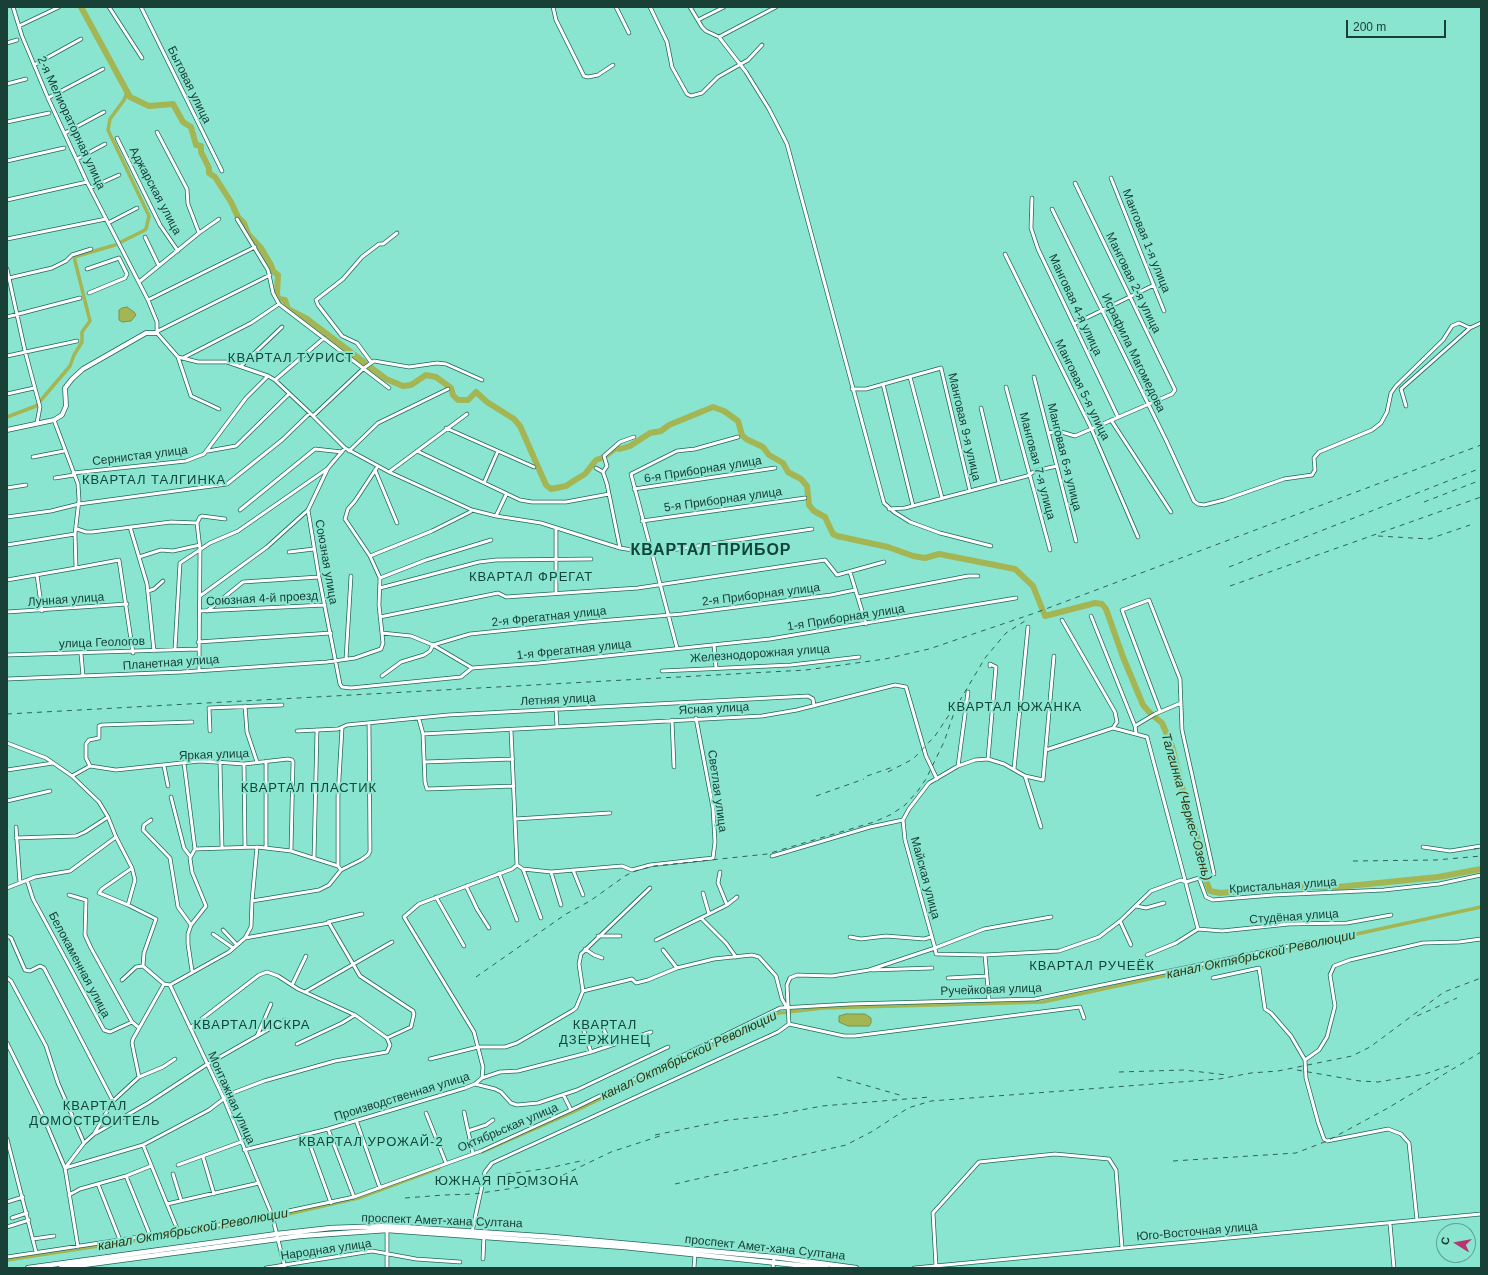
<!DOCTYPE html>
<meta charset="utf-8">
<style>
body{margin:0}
#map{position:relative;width:1488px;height:1275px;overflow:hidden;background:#8ae5d0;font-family:Helvetica,sans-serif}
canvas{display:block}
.frame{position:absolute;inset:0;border:8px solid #194037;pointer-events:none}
.north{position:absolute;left:1436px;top:1223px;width:40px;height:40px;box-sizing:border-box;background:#8ae5d0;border:1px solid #5da393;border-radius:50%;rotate:281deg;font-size:11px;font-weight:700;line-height:16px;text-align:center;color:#194037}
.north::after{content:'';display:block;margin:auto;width:14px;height:18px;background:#bb3270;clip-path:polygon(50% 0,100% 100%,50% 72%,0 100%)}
.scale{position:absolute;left:1346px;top:20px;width:100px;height:18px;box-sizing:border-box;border:2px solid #194037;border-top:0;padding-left:5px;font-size:12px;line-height:14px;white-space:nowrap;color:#194037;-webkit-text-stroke:3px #8ae5d0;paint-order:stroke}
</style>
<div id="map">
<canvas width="1488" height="1275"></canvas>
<div class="frame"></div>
<div class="north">С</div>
<div class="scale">200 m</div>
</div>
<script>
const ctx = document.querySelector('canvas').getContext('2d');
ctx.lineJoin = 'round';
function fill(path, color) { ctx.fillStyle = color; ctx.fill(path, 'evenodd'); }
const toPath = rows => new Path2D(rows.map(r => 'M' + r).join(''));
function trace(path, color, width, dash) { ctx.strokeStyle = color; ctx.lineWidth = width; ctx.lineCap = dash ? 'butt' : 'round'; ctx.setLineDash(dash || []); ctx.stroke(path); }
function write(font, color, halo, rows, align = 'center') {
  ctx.font = font + ' Helvetica,sans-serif'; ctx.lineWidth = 4; ctx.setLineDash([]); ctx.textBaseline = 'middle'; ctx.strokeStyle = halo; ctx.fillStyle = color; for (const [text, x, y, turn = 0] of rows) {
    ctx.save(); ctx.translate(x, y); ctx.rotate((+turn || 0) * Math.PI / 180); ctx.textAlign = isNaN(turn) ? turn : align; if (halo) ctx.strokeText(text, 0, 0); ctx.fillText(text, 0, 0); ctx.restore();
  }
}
const water = toPath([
 [127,307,134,312,136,315,131,321,122,322,119,320,119,310,122,308,127,307],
 [846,1014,865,1014,871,1018,871,1023,869,1026,848,1026,839,1022,839,1016,846,1014]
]);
const canal = toPath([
 [121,242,143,231,146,229,149,216,108,130,110,119,124,100,128,90],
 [7,417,36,406,70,366,74,355,82,342,82,332,90,321,74,257,115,245],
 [482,1152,575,1111,779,1013,823,1008,1043,1002,1481,907],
 [7,1260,249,1223,358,1198,439,1168]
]);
const river = toPath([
 [81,7,130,97,149,106,173,104,183,122,191,127,196,145,201,146,201,152,209,168,209,173,215,177,231,202,238,217,244,223,248,234,261,248,271,265,273,271,278,275,277,295,279,299,285,300,288,309,307,319,365,363],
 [370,367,386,379,403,386,411,385,426,375,436,377,451,388,453,395,458,400,468,400,476,392,487,402,514,419,520,426,546,485,551,489,566,486,575,480,585,474,596,460,602,458,616,448,620,449,630,446,650,433,661,431,669,425,713,407,724,411,738,421,742,435,746,439,763,447,769,455,783,463,788,472,801,479,807,486,809,505,814,511,825,517,833,534,837,536,888,547,913,556,925,558,939,554,1015,569,1033,586,1045,616,1095,603,1102,604,1106,609,1123,657,1143,705,1151,714,1162,723,1172,746,1188,811,1197,836,1203,872,1210,891,1220,893,1283,887,1338,887,1438,877,1481,869]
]);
const street = toPath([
 [13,7,22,36,48,98,87,182,148,300,157,322,157,333,178,357,198,362,227,362,268,376,275,380,310,413,345,448,389,472,472,510,496,516,541,523,620,548,651,553,812,529],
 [109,7,142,58],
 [141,7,222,171],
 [553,7,556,20,584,76,588,77,598,75,613,65],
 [616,7,629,33],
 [650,7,667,42,672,67,687,94,691,96,702,93,718,77,748,60,762,45],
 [690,7,702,27,706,31,719,37,746,72,769,109,787,144,884,503,894,512,910,522,940,533,991,546],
 [698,20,724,7],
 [19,26,59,7],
 [719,37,776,7],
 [7,43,17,40],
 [34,65,81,39],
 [7,84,26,79],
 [48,98,103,69],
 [7,122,49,113],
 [157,132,187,189,188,204,199,233],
 [65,133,104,112],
 [117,138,160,225,178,251],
 [77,159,105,144],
 [7,161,64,148],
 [1111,178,1164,311],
 [90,188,119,175],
 [1032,198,1031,228,1038,249,1118,417],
 [7,200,87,182],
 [1052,209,1166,440,1194,501,1198,504,1204,505,1224,500,1284,479,1312,475,1315,470,1314,458,1319,452,1372,430,1381,423,1387,412,1391,393,1396,386,1443,340,1452,326,1459,323,1470,328],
 [237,219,268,270,273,293,279,304,389,388],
 [108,223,137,208],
 [145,237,159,266],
 [7,239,106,219],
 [1005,254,1091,428,1138,537],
 [7,269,25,351,40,407,37,423],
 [87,269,119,258,127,274,125,278,89,293],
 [9,278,52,268,66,261,72,255,91,249],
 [139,282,199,233,219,219],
 [148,300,255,247],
 [7,317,80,298],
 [1074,324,1154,285],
 [158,331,270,275],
 [7,356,77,341],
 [178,357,191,396,219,409],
 [183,358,251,323,279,304],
 [371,362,357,343,342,336,318,305,316,300,343,279,362,257,379,244,383,244,397,233],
 [241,366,282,327],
 [910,377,942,498],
 [1034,377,1076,541],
 [275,380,324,338],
 [883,384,913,506],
 [1006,387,1050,550],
 [852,389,866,389,941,368,970,491],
 [7,394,34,388],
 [1406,406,1401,389,1470,328,1481,323],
 [981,408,999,483],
 [313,416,364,368,374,361,409,367,437,363,446,364,482,380],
 [54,420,78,484,79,500,75,534,76,568,119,560,133,653],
 [1111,420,1171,512],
 [446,428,534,467],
 [1049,433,1058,431,1075,436,1172,394,1175,390,1075,183],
 [345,448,328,468,308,510,319,577,340,684,342,687,351,688,461,677,472,668],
 [208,451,236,446,289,394],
 [349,451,378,423,448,389],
 [417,451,520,500,532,502,566,502,609,494],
 [33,457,64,451],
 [596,468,603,472,607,484,620,548],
 [375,470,397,523],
 [389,472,467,414],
 [603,472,607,466,604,456,620,442,634,437],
 [73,473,186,461,204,454,246,398,268,376],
 [55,478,74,475],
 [484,483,498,451],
 [7,488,26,485],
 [634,489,775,468],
 [889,509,905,508,1027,476,1035,471,1057,466],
 [240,510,315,449,342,452],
 [496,516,506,495],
 [7,517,51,511,79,504,227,484,282,440,310,413],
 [642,521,805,498],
 [197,523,200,517,202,516,225,519],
 [130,527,147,584,154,651],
 [77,529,86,532,92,532,171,522,197,523,200,549,199,670],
 [7,545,75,534],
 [289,552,314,549],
 [370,556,432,531,470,512,472,510],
 [139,557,161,550,173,551,200,545],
 [850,572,866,624],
 [37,575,42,611],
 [380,578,426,560,491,540],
 [7,580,76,568],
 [380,588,479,562,496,560,591,559],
 [148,591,154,589,163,581],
 [556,593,556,528],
 [200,596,267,547,308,510],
 [858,597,968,576,978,576],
 [200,611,325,605],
 [207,611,243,582,319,577],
 [7,612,127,604],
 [1091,616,1135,726,1136,733],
 [380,617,498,593,506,597,638,588,825,560,837,575,884,562],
 [1062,620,1115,712,1117,722,1113,728],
 [382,633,411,636,433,645,472,668],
 [198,642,331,633],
 [714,645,716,668],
 [677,648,631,474,677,451,695,449,738,437],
 [175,649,180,563,210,543,238,531,327,469],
 [81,654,83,676],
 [7,655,198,649],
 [346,659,351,576],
 [472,668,539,663,770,639,1016,598],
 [662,671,791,665,859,657],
 [382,676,401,662,424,655,430,651,433,645,470,634,587,622,682,614,831,595,855,590],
 [7,679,182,672,327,662,355,658,381,649,383,643,379,605,380,578,370,556,345,519,348,509,355,501,378,466],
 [245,706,247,732,257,762],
 [556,709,557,726],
 [1160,711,1122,610,1149,600,1180,679,1182,730,1214,874],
 [419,719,423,734,425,782,427,789,514,786],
 [672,720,674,767],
 [1135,726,1155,714,1181,703],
 [210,731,209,708,282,705],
 [297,731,338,729,347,725,448,715,808,696,813,699,814,706],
 [423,734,762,716,797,710,895,685,906,687,926,756,937,779],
 [7,743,46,758,72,776,99,802,108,817,116,837,132,868,135,880,128,905,156,919,144,953,143,966,164,984,170,985,224,1099,272,1215,285,1268],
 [1046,750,1113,728,1147,737,1198,929],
 [988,759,996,667,990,664,990,666],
 [266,761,266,848],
 [424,762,513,759],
 [184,763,195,849],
 [220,763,222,848],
 [244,764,245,847],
 [90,766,116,770,200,761,244,764,288,759,292,760,293,762,291,851],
 [90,766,86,758,86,744,89,740,99,738,99,726,102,725,192,722],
 [164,766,168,786],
 [958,766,968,692],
 [1014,769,1028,627],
 [7,770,53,763],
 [72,776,90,766],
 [1025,776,1041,827],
 [171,797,184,848,190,856],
 [7,801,50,791],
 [515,819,610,813],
 [151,820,144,825,143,830,170,858,178,907,191,925],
 [16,827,20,883],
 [16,838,76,836,85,832,108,817],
 [1423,847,1450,851,1481,846],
 [772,856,870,827,903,820],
 [314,858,317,730],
 [517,865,523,869,551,872,622,866,632,870,650,865,713,858,715,842,713,808,696,718],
 [338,866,338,796,342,728],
 [523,869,541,918],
 [573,870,583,895],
 [551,872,561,905],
 [720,872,718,883,727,905],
 [499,873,517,920],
 [27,880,33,899,104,1030,110,1032,132,1022],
 [466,886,477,909,489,928],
 [7,888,35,877,70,871,116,837],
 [703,893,709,914],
 [69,895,86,900,85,935,91,948,132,1022,138,1027],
 [436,897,464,946],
 [252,901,257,847],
 [128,905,99,893,102,889,132,868],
 [1136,906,1146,908,1164,903],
 [1051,917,984,929,935,948,936,954,985,955,1059,951,1099,937,1120,921,1151,891,1181,880,1186,882,1199,878,1206,897,1213,900,1273,895,1384,890,1439,884,1481,875],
 [701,918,727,905,737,897],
 [1120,921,1131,945],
 [328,922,362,914],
 [223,930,237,945],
 [213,934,233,948],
 [7,936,11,938,25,970,30,971,40,966,44,968,113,1101],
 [598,936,620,936],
 [850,937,861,939,886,936,924,939,931,937],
 [245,938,329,923,360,976,413,1011,414,1014,411,1027,387,1038],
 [656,940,701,918,726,943,736,957],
 [585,949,594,955,602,958],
 [663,950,677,968],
 [985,955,989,1000],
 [1147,955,1176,943,1198,929,1222,931,1289,924,1347,923,1391,915],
 [872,970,932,968],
 [192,971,188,944,188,934,191,925,206,906,192,872,190,858,195,849,257,847,291,851,338,866,341,870],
 [7,978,11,981,46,1046,58,1083,84,1143],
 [948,978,987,976],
 [1213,978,1259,968,1265,1009,1271,1013,1291,1036,1305,1060],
 [122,980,136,967,143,966],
 [170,985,229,952,245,938,251,927,252,901,319,890,329,885,341,870,361,860,368,855,370,851,369,723],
 [292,985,306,956],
 [583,991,579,964,581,954,650,888],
 [305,992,392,942],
 [789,1024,787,985,790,978,797,975,832,976,869,970,935,948,905,840,903,820,909,809,929,783,958,766,975,760,988,759,1004,764,1025,776,1043,780,1054,656],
 [602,1026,611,1045],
 [583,1028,591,1052],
 [257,1036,271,1004],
 [7,1043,43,1116,65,1168,143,1145,209,1110,230,1094,264,1081,335,1061,387,1052,390,1045,387,1038,355,1015,298,989,278,976,267,972,259,975,190,1028],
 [297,1044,342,1023,355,1015],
 [430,1059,478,1047,505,1047,517,1043,572,1011,576,1008,583,991,632,979,636,983,648,980,677,968,714,959,752,955,759,957,776,976,782,999,786,1006],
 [139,1077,163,1067,175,1059],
 [482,1078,500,1072,518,1071,591,1052,651,1032],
 [475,1084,495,1089,501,1092,511,1103,517,1105,538,1103,577,1090,668,1047],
 [564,1096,571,1110],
 [464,1112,473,1154],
 [426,1113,446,1163],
 [356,1120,380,1188],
 [328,1129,354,1197],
 [468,1131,486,1125,493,1120],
 [96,1133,148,1103,206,1065,285,1020],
 [306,1134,331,1203],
 [7,1139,36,1252],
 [143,1145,178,1231],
 [244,1150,328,1129,465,1088,475,1084,482,1078,483,1067,474,1032,404,917,419,904,512,869,517,865,511,730],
 [203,1157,214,1194],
 [178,1165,241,1142],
 [173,1174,181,1200],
 [126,1176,150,1235],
 [98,1184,120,1240],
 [69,1195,80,1189,126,1176,151,1166],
 [7,1202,23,1197],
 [167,1204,259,1183],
 [12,1218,27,1213],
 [1417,1220,1409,1143,1401,1134,1388,1129,1327,1141,1324,1139,1318,1122,1306,1078,1305,1060,1319,1050,1327,1037,1335,1006,1330,975,1334,966,1350,960,1423,943,1459,942,1481,939],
 [1390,1224,1394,1268],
 [7,1227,29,1220],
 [472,1232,485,1172,492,1163,778,1032,789,1024,844,1036,855,1036,1080,1007,1084,1018],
 [33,1239,54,1236],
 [78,1247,65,1168,84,1143,94,1134,113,1101,139,1077,132,1043,133,1039,164,984],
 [7,1257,232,1223,354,1197,481,1151,571,1110,780,1008,850,1004,1035,999,1309,942],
 [483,1259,484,1235],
 [936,1266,933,1213,979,1162,1055,1154,1109,1159,1116,1170,1122,1248],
 [266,1268,372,1251,416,1259,460,1262],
 [387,1268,387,1230],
 [694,1268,695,1254],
 [773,1268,774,1257],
 [914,1268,1481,1214]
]);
const secondary = toPath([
 [7,430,54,420,62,415,66,406,65,388,72,379,83,369,146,333,157,333]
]);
const primary = toPath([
 [28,1268,277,1234,331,1228,388,1226,553,1237,774,1257,856,1268],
 [61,1268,300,1236,387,1230,624,1247,826,1268]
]);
const rail = toPath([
 [1424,502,1481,480],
 [1378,536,1429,539,1470,525],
 [1229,567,1481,468],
 [1230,586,1481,497],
 [7,714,806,670,885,659,929,649,1035,613,1481,445],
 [888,772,913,759,935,736,951,712],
 [867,776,893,767],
 [816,796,864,779],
 [1474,849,1481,848],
 [1353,861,1436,860,1481,856],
 [476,977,566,914,590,901,625,876,635,871,654,866,767,854,874,822,890,815,904,806,917,792,926,779,944,742,956,707,985,658,1006,633,1025,621],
 [1417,1016,1457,998],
 [1297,1070,1360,1081,1378,1082,1425,1074,1454,1064],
 [1119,1072,1184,1070,1227,1075],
 [837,1077,903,1096],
 [655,1135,728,1120,769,1116,822,1106,930,1097],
 [1173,1161,1296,1153,1327,1141,1388,1108,1481,1052],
 [496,1176,549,1168,585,1160],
 [675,1184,846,1145,873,1131,908,1108,931,1101,1219,1079,1251,1073,1278,1071,1352,1056,1370,1047,1444,992,1481,978],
 [405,1198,444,1195,474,1194,535,1185,557,1178,611,1152,660,1136]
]);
const streetNames = [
 ["Бытовая улица",189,85,64],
 ["2-я Мелиораторная улица",71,123,65],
 ["Аджарская улица",155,191,62],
 ["Манговая 1-я улица",1146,241,68],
 ["Манговая 2-я улица",1133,283,64],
 ["Манговая 4-я улица",1075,305,65],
 ["Исрафила Магомедова",1133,353,64],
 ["Манговая 5-я улица",1082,390,64],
 ["Манговая 9-я улица",964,427,77],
 ["Сернистая улица",140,456,-7],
 ["Манговая 6-я улица",1064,457,76],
 ["Манговая 7-я улица",1037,466,75],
 ["6-я Приборная улица",703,470,-9],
 ["5-я Приборная улица",723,500,-8],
 ["Союзная улица",326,562,80],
 ["2-я Приборная улица",761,595,-7],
 ["Союзная 4-й проезд",262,599,-3],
 ["Лунная улица",66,600,-4],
 ["2-я Фрегатная улица",549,617,-6],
 ["1-я Приборная улица",846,618,-9],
 ["улица Геологов",102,643,-2],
 ["1-я Фрегатная улица",574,650,-6],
 ["Железнодорожная улица",760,654,-4],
 ["Планетная улица",171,663,-4],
 ["Летняя улица",558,700,-3],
 ["Ясная улица",714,709,-3],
 ["Яркая улица",214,755,-2],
 ["Светлая улица",717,791,82],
 ["Майская улица",925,878,75],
 ["Кристальная улица",1283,886,-4],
 ["Студёная улица",1294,917,-4],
 ["Белокаменная улица",79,965,62],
 ["Ручейковая улица",991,990,-2],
 ["Производственная улица",402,1097,-17],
 ["Монтажная улица",231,1098,66],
 ["Октябрьская улица",508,1128,-23],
 ["проспект Амет-хана Султана",442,1221,2],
 ["Юго-Восточная улица",1197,1232,-5],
 ["проспект Амет-хана Султана",765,1248,6],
 ["Народная улица",326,1250,-8]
];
const neighbourhoodNames = [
 ["КВАРТАЛ ТУРИСТ",291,358],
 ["КВАРТАЛ ТАЛГИНКА",154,480],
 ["КВАРТАЛ ФРЕГАТ",531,577],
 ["КВАРТАЛ ЮЖАНКА",1015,707],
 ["КВАРТАЛ ПЛАСТИК",309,788],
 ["КВАРТАЛ РУЧЕЁК",1092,966],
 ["КВАРТАЛ ИСКРА",252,1025],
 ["КВАРТАЛ",605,1025],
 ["ДЗЕРЖИНЕЦ",605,1040],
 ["КВАРТАЛ",95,1106],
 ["ДОМОСТРОИТЕЛЬ",95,1121],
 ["КВАРТАЛ УРОЖАЙ-2",371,1142],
 ["ЮЖНАЯ ПРОМЗОНА",507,1181]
];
const waterNames = [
 ["Талгинка (Черкес-Озень)",1186,807,74],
 ["канал Октябрьской Революции",1261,955,-12],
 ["канал Октябрьской Революции",689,1056,-25],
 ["канал Октябрьской Революции",193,1230,-10]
];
const districtNames = [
 ["КВАРТАЛ ПРИБОР",711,551]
];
fill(water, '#a4b554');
trace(water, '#7a924b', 1);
trace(canal, '#a4b554', 3.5);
trace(river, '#a4b554', 6);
trace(street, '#1f685a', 4.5);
trace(secondary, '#1f685a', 5.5);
trace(primary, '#1f685a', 6);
trace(street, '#fff', 3);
trace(secondary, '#fff', 4);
trace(primary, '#fff', 4.5);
trace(rail, '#2f6055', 1, [5, 5]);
write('12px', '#194037', '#8ae5d0', streetNames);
ctx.letterSpacing = '1px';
write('13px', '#11443a', '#8ae5d0', neighbourhoodNames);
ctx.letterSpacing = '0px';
write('italic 13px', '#30370d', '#8ae5d0', waterNames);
ctx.letterSpacing = '1px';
write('bold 16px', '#11443a', '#8ae5d0', districtNames);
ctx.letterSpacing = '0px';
</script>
